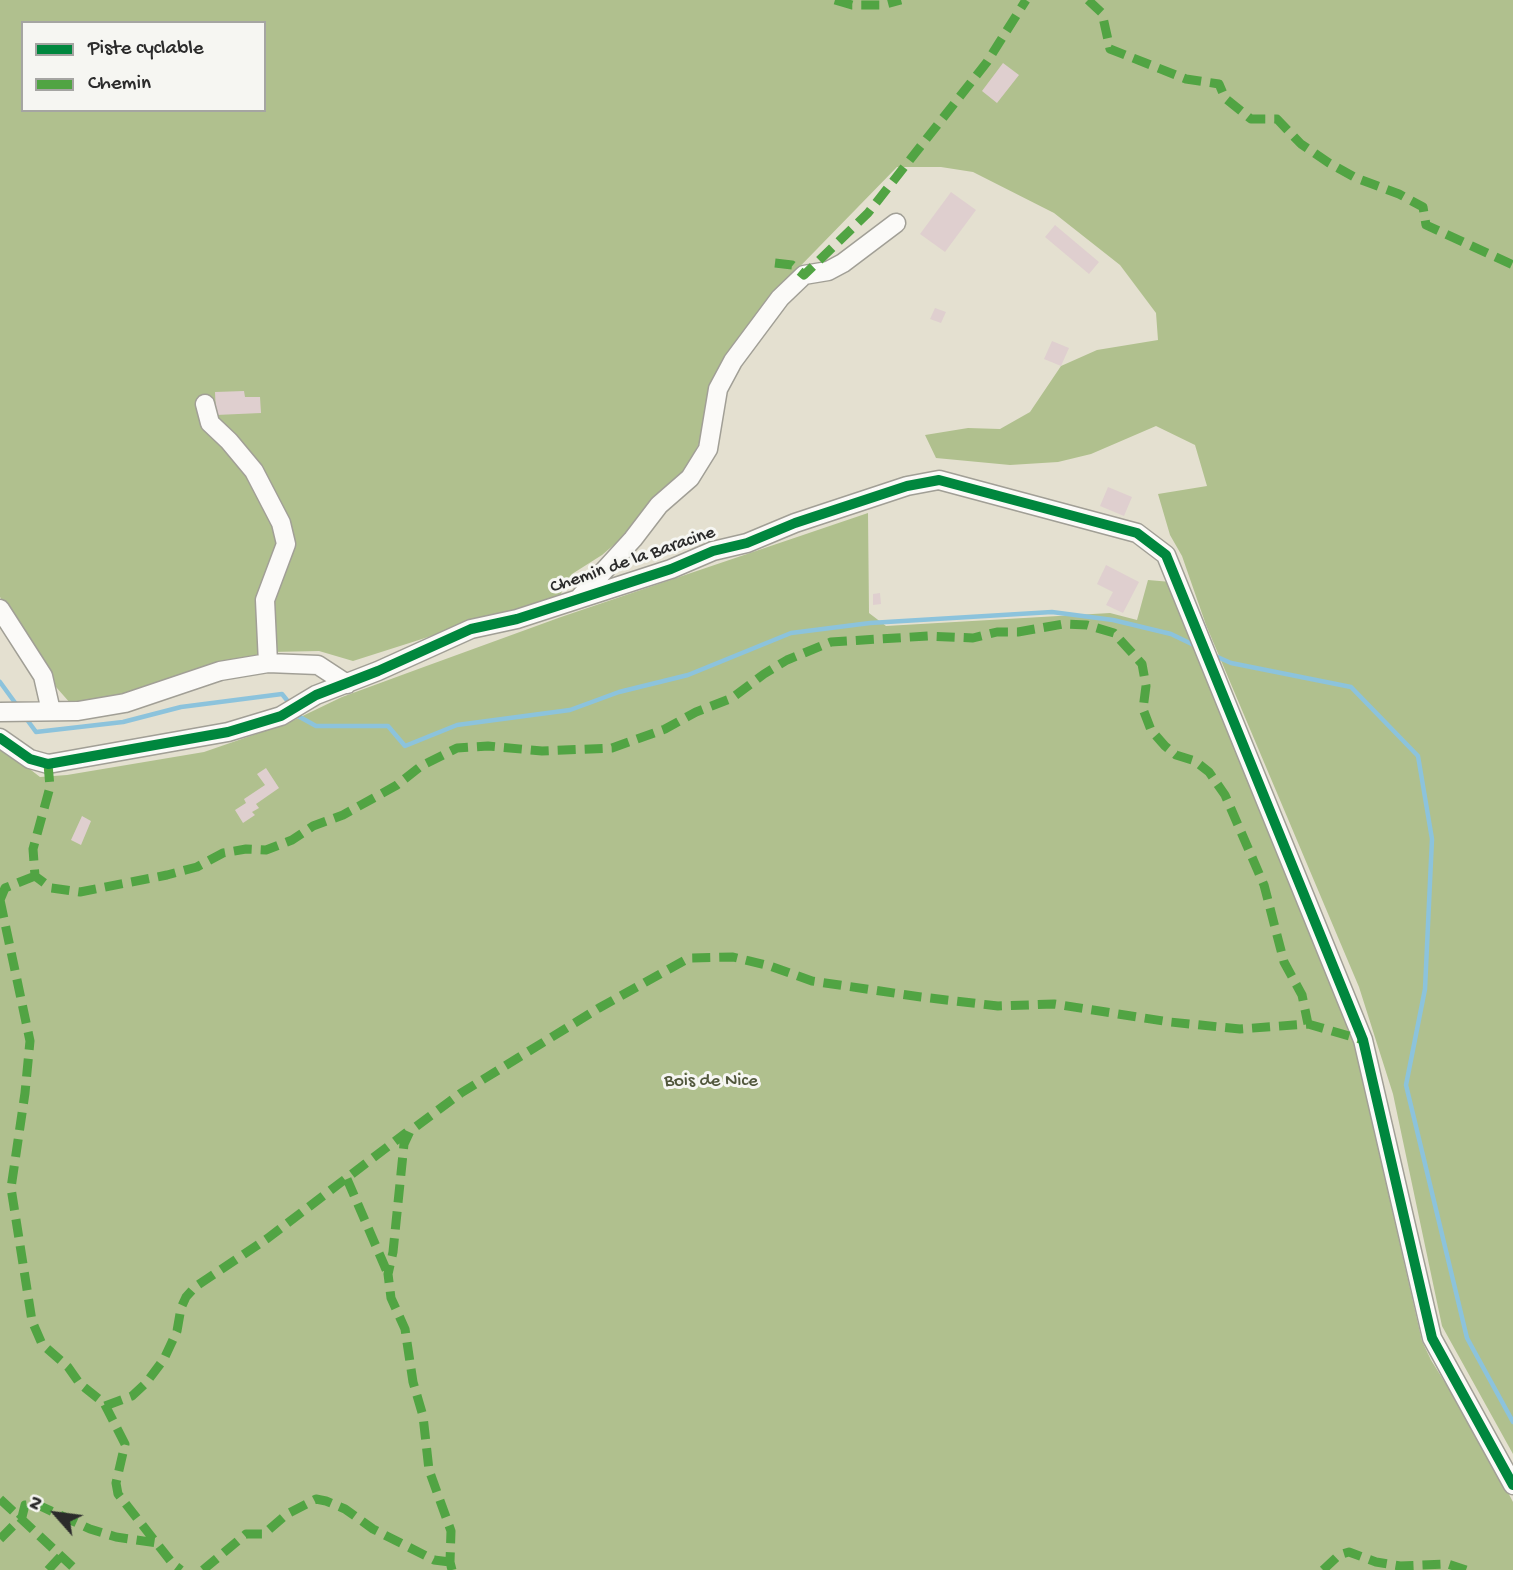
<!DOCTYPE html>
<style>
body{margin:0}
#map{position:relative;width:1513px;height:1570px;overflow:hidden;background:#e4e0d0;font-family:"Gochi Hand",sans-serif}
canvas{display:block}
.legend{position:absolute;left:21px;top:21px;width:245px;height:91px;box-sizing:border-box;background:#f6f6f2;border:2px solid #a5a5a2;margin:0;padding:9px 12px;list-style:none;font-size:21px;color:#2b2b2b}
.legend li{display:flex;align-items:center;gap:14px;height:35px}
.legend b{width:35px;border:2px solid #a5a5a2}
.north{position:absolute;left:21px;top:1479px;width:70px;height:70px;-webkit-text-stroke:5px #f6f6f2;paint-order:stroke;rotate:298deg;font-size:19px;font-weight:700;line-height:28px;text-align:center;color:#2b2b2b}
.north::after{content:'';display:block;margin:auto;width:24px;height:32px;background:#2b2b2b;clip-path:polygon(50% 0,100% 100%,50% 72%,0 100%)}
</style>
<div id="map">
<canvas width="1513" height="1570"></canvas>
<ul class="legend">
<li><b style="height:9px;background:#00873e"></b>Piste cyclable</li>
<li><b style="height:9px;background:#51a443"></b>Chemin</li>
</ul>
<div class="north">N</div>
</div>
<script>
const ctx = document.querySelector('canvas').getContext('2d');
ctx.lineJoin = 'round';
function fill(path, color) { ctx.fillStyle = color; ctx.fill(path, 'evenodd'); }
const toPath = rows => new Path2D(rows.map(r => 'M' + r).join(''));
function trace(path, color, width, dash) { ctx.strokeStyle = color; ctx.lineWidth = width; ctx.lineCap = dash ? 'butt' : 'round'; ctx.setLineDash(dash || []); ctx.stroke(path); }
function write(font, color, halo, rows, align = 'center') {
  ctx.font = font + ' "Gochi Hand",sans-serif'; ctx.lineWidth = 6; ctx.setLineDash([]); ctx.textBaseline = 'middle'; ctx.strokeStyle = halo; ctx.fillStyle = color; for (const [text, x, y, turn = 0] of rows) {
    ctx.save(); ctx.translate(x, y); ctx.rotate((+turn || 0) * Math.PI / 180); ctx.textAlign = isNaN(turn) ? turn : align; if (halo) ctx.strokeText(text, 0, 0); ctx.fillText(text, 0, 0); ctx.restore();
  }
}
const forest = toPath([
 [0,0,1513,0,1513,1454,1442,1326,1393,1094,1359,987,1206,625,1182,556,1170,535,1158,494,1207,486,1195,445,1156,426,1091,454,1058,462,1010,465,936,458,925,435,968,428,1000,429,1030,412,1061,366,1097,350,1158,340,1156,313,1120,265,1054,213,973,172,941,167,897,167,777,290,686,469,650,502,629,532,602,555,572,574,560,595,353,661,319,651,270,652,102,706,71,704,56,687,0,597],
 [23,23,264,23,264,110,23,110],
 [868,513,869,613,886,626,1110,613,1137,620,1148,580,1171,582,1301,912,1348,1017,1422,1341,1431,1360,1480,1439,1513,1502,1513,1570,0,1570,0,746,40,777,67,775,204,752,288,723,342,697,421,668,561,617]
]);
const stream = toPath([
 [1213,655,1231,663,1351,687,1418,756,1432,839,1425,989,1406,1085,1467,1338,1513,1422],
 [0,682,16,704],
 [295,711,298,716,316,726,388,726,405,746,457,725,570,710,619,692,688,675,791,633,870,623,1052,612,1113,620,1171,634,1196,646],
 [28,721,36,732,123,722,181,707,282,694,290,704]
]);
const building = toPath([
 [1003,63,1019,75,997,103,982,91],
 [951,192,976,210,945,252,920,234],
 [1055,225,1099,262,1089,274,1045,237],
 [935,308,946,312,941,323,930,319],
 [1052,341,1069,348,1061,366,1044,359],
 [244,391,245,397,260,397,261,413,216,415,215,392],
 [1108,487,1132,497,1124,516,1100,506],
 [1106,565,1139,582,1123,613,1106,605,1113,592,1097,584],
 [880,593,881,604,873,605,873,594],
 [266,768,279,788,256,804,259,808,252,812,255,815,243,823,235,810,246,803,244,799,265,785,257,774],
 [82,816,91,821,81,845,71,840]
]);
const minor = toPath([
 [205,404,210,423,229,441,254,471,281,523,286,544,265,600,268,663],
 [580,597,633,539,659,505,690,478,708,449,718,389,733,361,780,298,804,275,828,271,843,263,896,223],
 [0,609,43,676,51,711],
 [0,712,78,711,125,703,220,671,268,663,318,665,347,684],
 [0,738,30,759,48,764,228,732,281,716,316,695,378,671,471,629,517,619,671,569,713,551,747,543,795,523,907,486,939,480,1137,533,1166,555,1363,1040,1432,1338,1513,1485]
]);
const quiet = toPath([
 [835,0,852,5,882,5,901,0],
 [1088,0,1102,13,1110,49,1186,79,1219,84,1225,98,1251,119,1277,119,1301,144,1329,163,1356,178,1399,194,1423,207,1426,225,1513,265],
 [775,263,792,265,804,275,868,213,987,62,1026,0],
 [48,764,50,787,33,849,35,876,51,888,80,892,167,875,197,867,223,853,246,849,266,850,292,840,313,826,343,815,397,785,421,766,457,748,488,746,542,751,612,748,665,729,696,712,732,698,764,674,787,660,831,642,928,636,973,638,997,632,1018,632,1063,624,1087,625,1114,633,1142,664,1146,686,1143,709,1151,730,1165,746,1176,755,1195,761,1209,772,1225,795,1264,885,1284,962,1302,995,1308,1024],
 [0,900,30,1041,25,1093,11,1188,32,1321,42,1344,68,1367,80,1384,104,1403,125,1444,116,1483,118,1494,173,1564,181,1570],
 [0,900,5,888,35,876],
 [347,1179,388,1274],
 [105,1406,132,1396,146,1383,164,1359,177,1331,181,1308,186,1297,195,1287,268,1238,407,1132],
 [0,1499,76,1570],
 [0,1539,22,1517,25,1505,36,1504,90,1529,116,1537,157,1543],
 [48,1570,61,1556],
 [203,1570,246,1534,264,1534,287,1514,316,1499,326,1501,345,1509,373,1529,434,1560,450,1562],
 [452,1570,450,1562,451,1531,429,1470,423,1416,413,1382,405,1329,391,1298,388,1274,393,1252,404,1144,410,1131,461,1093,599,1008,689,958,733,957,770,966,812,981,921,997,998,1006,1054,1004,1170,1022,1240,1029,1308,1024,1363,1040],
 [1323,1570,1339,1555,1349,1552,1376,1562,1400,1566,1448,1564,1466,1570]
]);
const cycleway = toPath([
 [0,738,30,759,48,764,228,732,281,716,316,695,378,671,471,629,517,619,671,569,713,551,747,543,795,523,907,486,939,480,1137,533,1166,555,1363,1040,1432,1338,1513,1485]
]);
const streetNames = [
 ["Chemin de la Baracine",633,561,-19]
];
const parkNames = [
 ["Bois de Nice",711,1082]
];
fill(forest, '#b0c08e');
trace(stream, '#8cc3dc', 4.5);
fill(building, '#dfcfcf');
trace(minor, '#a19f96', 21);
trace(minor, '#fbfaf8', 18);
trace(quiet, '#51a443', 9, [18, 9]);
trace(cycleway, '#00873e', 10);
write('19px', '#2b2b2b', '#f6f6f2', streetNames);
write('19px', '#51573c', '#f6f6f2', parkNames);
</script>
